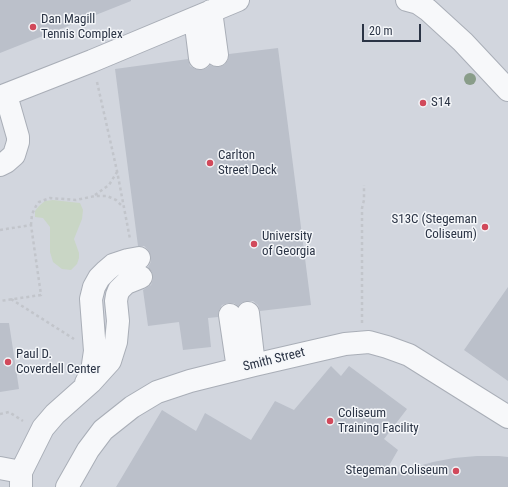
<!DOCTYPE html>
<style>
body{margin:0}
#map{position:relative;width:508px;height:487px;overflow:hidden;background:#e4e7ec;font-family:"Roboto Condensed",sans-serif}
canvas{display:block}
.scale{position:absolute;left:362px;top:24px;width:59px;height:18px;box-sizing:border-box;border:2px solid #2b3445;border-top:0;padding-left:5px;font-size:12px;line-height:14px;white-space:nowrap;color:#2b3445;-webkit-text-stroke:3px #f4f6f9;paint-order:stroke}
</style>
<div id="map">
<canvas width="508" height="487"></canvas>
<div class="scale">20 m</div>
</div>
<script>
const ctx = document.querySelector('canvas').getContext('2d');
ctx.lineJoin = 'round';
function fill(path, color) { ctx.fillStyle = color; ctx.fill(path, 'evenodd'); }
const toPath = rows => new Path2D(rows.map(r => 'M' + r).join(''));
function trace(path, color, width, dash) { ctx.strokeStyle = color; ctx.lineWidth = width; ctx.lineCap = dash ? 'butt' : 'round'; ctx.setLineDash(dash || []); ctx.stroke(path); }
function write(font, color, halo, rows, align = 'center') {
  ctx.font = font + ' "Roboto Condensed",sans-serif'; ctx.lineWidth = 3; ctx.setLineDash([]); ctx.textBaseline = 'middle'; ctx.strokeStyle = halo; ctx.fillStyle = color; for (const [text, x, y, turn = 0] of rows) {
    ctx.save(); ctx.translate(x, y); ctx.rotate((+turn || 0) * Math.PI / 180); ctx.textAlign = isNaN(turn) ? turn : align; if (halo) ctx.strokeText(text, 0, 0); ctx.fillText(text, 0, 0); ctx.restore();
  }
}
const built = toPath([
 [0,0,508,0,508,487,0,487]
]);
const green = toPath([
 [53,200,80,203,83,210,82,219,74,239,79,253,79,258,77,264,71,270,62,269,53,262,50,252,50,227,43,218,35,217,35,211,39,206,45,201]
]);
const building = toPath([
 [0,0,131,0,131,1,0,53],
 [278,48,311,305,260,311,258,305,253,301,246,301,241,303,238,306,234,303,228,303,222,305,219,310,218,317,208,318,211,347,183,350,179,322,148,326,143,290,151,285,153,279,152,272,148,267,151,262,151,256,148,250,144,246,138,246,115,69,188,59,190,66,195,69,201,70,207,68,210,65,218,67,224,65,228,60,229,54],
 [508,287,508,381,464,350],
 [0,323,9,323,19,389,0,392],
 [331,366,341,376,349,366,407,409,384,439,398,450,383,476,433,462,454,458,477,456,499,456,508,457,508,487,116,487,162,410,196,431,205,413,251,440,275,401,294,410]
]);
const path = toPath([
 [97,82,117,171,130,239],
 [95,195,109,185,117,172],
 [31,225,32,214,36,206,39,202,50,198,76,200,95,196,107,196,116,200,123,207],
 [0,230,31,225,41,295,0,301],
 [11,299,74,339],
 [362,323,362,208,364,200,364,185],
 [0,414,9,412,23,421]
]);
const minor = toPath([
 [407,0,418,3,428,10,463,42,508,90],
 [211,11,217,55],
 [195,18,200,58],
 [0,97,92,61,238,0],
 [0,165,6,162,14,155,18,142,18,137,6,95],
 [248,313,254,365],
 [230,315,238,369],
 [86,383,92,371,95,351,91,299,94,287,99,278,106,271,113,265,128,260,139,258],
 [0,468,21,472],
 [21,487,21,472,43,428,55,414,91,382,110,361,116,342,118,321,116,301,117,295,119,290,126,283,141,277],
 [67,487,88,450,103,430,132,407,157,392,190,381,254,365,345,344,369,342,387,347,409,355,508,417]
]);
const trees = [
 [470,79]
];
const markers = [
 [33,27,4,"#d1495b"],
 [423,103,4,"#d1495b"],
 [210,163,4,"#d1495b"],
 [485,227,4,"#d1495b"],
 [254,244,4,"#d1495b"],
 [8,362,4,"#d1495b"],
 [330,421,4,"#d1495b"],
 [456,471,4,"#d1495b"]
];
const poiNames = [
 ["Dan Magill",41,20],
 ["Tennis Complex",41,35],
 ["S14",431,103],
 ["Carlton",218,156],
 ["Street Deck",218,171],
 ["S13C (Stegeman",477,220,"right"],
 ["Coliseum)",477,235,"right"],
 ["University",262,237],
 ["of Georgia",262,252],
 ["Paul D.",16,355],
 ["Coverdell Center",16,370],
 ["Coliseum",338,414],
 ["Training Facility",338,429],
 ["Stegeman Coliseum",448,471,"right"]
];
const streetNames = [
 ["Smith Street",274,360,-14]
];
fill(built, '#d2d6de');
fill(green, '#c9d6c5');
fill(building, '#bbc0ca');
trace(minor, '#a9aeb7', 24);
trace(path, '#c2c5cb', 2.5, [3, 3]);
trace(minor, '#f7f8fa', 22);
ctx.fillStyle = '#899d89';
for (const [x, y] of trees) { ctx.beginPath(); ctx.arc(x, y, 6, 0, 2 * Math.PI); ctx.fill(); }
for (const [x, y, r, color] of markers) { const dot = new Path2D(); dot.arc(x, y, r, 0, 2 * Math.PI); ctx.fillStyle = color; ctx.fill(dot); trace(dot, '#f4f6f9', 1.5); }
write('13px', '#2b3445', '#f4f6f9', poiNames, 'left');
write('13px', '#2b3445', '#f4f6f9', streetNames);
</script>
